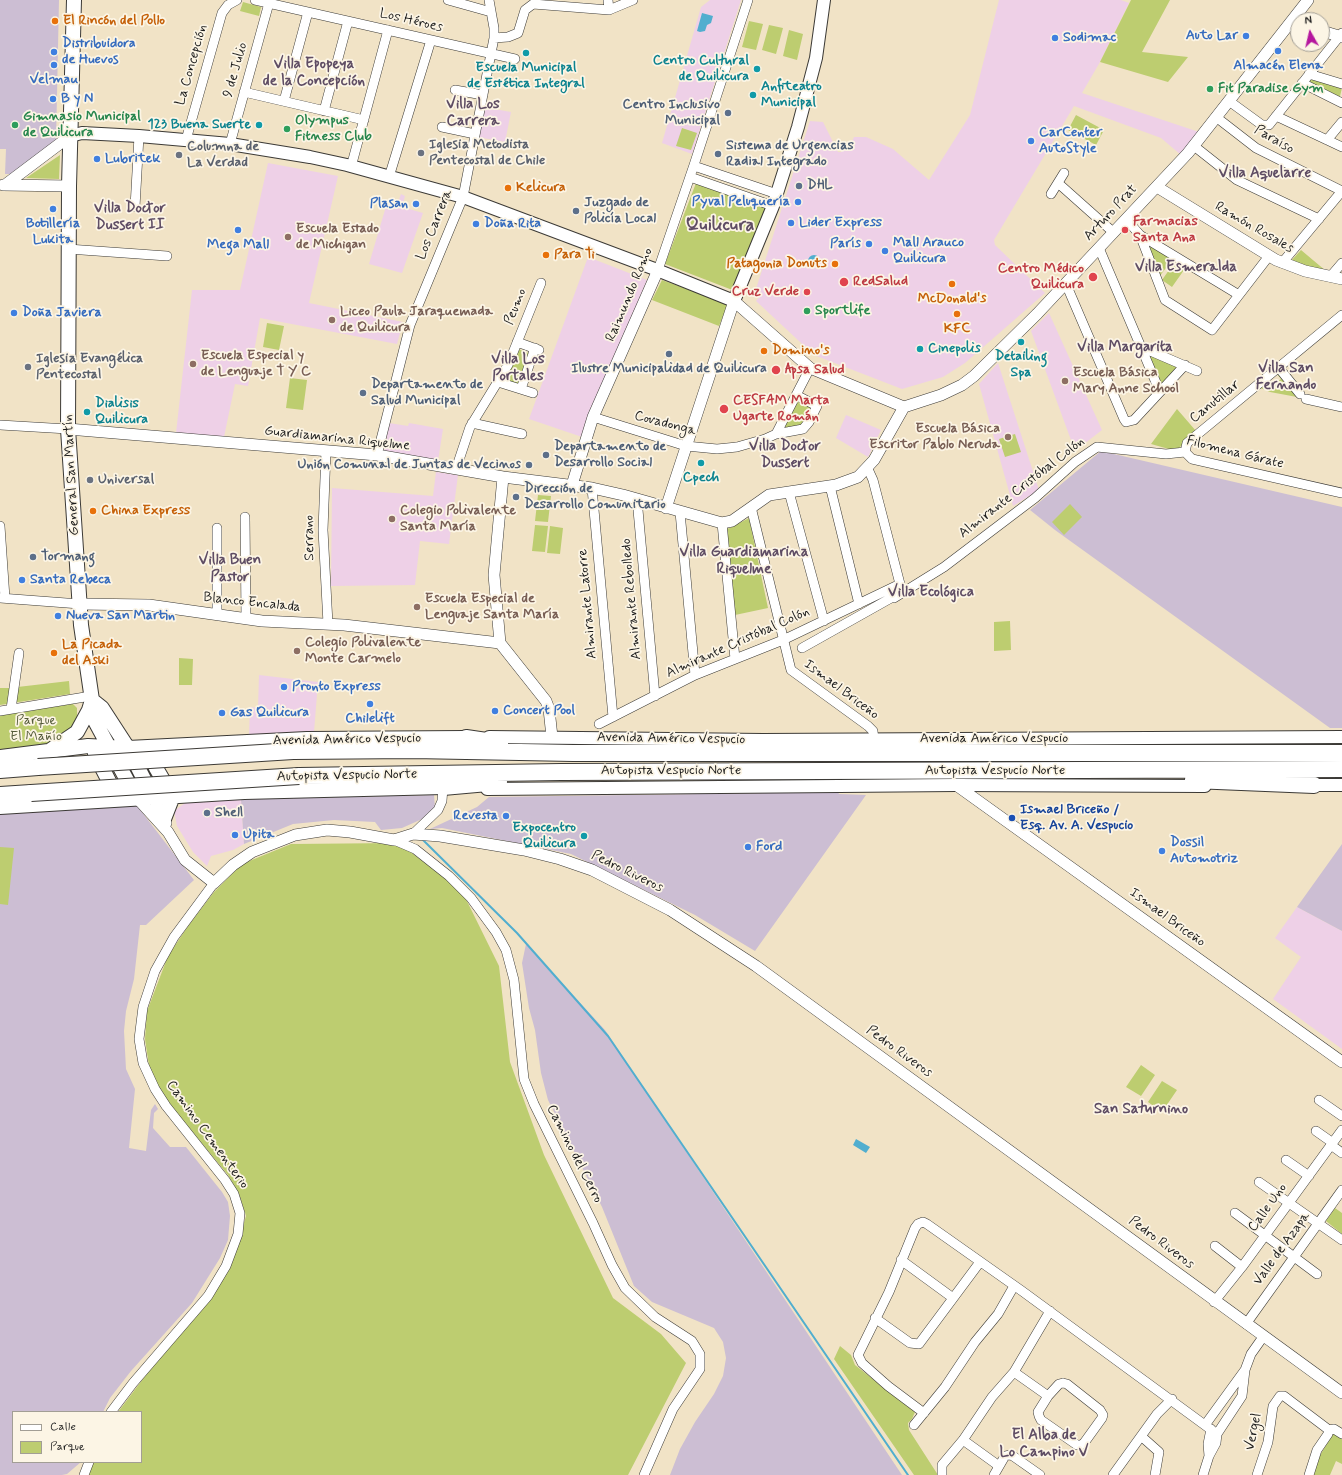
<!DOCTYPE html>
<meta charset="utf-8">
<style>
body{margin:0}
#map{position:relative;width:1342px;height:1475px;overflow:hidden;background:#f1e3c6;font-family:Mynerve,sans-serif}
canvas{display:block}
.legend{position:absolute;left:12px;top:1411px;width:130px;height:52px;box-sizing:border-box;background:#fcf5e5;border:1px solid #a29e95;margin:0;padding:5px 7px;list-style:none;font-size:12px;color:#1c1c1c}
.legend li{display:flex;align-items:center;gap:8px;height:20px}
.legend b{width:20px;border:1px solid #a29e95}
.north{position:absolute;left:1290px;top:12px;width:40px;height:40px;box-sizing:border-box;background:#fcf5e5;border:1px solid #a29e95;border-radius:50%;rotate:352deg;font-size:11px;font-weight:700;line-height:16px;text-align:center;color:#1c1c1c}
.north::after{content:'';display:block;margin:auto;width:14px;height:18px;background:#b5179e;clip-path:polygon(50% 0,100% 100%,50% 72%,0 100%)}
</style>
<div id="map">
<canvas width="1342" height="1475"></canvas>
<ul class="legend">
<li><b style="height:5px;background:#fff"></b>Calle</li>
<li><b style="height:11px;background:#bdcd70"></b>Parque</li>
</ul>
<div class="north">N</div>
</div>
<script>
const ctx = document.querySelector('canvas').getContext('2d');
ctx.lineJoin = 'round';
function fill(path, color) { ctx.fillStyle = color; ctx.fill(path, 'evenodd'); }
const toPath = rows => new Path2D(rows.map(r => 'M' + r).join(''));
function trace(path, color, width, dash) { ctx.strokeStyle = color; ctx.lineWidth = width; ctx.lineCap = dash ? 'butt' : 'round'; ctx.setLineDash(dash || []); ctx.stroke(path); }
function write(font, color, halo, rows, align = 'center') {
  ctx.font = font + ' Mynerve,sans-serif'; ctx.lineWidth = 3.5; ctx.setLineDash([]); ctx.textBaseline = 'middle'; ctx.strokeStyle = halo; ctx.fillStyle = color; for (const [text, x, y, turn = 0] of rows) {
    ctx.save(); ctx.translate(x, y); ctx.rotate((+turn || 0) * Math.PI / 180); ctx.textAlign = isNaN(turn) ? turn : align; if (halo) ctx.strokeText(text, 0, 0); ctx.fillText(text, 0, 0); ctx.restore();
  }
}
const built = toPath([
 [710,0,741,0,692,154,662,143,701,7],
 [999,0,1121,0,1129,3,1100,62,1082,93,1199,132,1181,155,1161,138,1074,106,994,240,995,245,1045,293,965,363,943,377,902,389,814,355,756,301,761,295,755,292,810,121,823,122,838,152,841,152,851,144,854,137,866,137,893,149,929,180,970,115],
 [483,107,511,112,505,142,477,137],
 [268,163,338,176,309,303,403,322,397,344,260,318,248,386,235,384,224,437,176,433,192,290,240,290],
 [401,194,405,196,402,207,423,213,402,273,369,264,387,203,397,205],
 [588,257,647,280,582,437,529,419],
 [1049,313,1102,430,1075,451,1031,331],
 [998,363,1039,490,1013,506,979,384],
 [846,415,881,430,868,457,836,438],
 [389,423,408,426,409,423,443,429,438,461,384,451],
 [436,472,458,475,449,544,420,541,415,585,331,586,332,488,433,496],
 [259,675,318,682,314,732,249,735,250,707,258,708],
 [241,799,244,844,233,850,211,856,207,866,193,852,177,826,174,811,185,803],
 [1297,907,1342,931,1342,1049,1273,999,1301,957,1275,938]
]);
const industrial = toPath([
 [0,0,59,0,56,142,13,174,5,174,6,149,0,149],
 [1101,451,1342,507,1342,728,1330,728,1055,530,1030,510],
 [838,792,839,794,866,795,755,951,695,915,571,854,442,828,430,829,477,807,489,797],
 [434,795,435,808,431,815,402,828,381,830,375,822,334,820,293,824,244,844,241,799],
 [135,803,194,880,146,925,140,925,134,979,126,1011,124,1031,126,1069,135,1089,129,1148,146,1151,151,1110,155,1104,158,1109,154,1113,153,1128,170,1147,186,1147,222,1192,228,1202,230,1216,228,1240,220,1258,192,1303,131,1371,110,1398,103,1412,13,1412,13,1462,81,1462,67,1474,62,1475,0,1475,0,814],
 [1342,844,1342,931,1297,907],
 [526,944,605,1030,902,1475,670,1475,680,1449,695,1422,714,1394,723,1376,726,1358,723,1342,714,1328,652,1302,634,1286,602,1207,548,1100,541,1073,535,1030,529,1008,522,963]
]);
const green = toPath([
 [1131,0,1170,0,1142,52,1188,57,1168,82,1100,62],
 [243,2,261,7,259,16,240,11],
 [749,21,763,24,756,50,742,47],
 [769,25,783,28,776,54,762,50],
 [789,30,803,34,797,60,783,56],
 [1311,77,1342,88,1339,100,1307,84],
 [1076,115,1104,130,1096,145,1068,130],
 [682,128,697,133,691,150,676,146],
 [60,155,59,179,26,178],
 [696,183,766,208,735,291,665,264],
 [1146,242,1172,260,1159,277],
 [1301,250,1326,271,1290,262],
 [1174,263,1184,270,1172,287,1162,280],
 [662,280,728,304,719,326,652,300],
 [267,323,284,326,279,350,263,347],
 [518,349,531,354,519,386,506,381],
 [1146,352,1176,364,1177,371,1161,387],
 [1278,372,1297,396,1297,397,1270,392,1258,387,1264,382,1269,388,1281,379,1276,373],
 [290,378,307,380,303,410,286,408],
 [798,400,814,407,804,425,782,430],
 [1177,409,1196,431,1176,451,1151,444],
 [1015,434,1021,452,1005,457,999,439],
 [538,495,551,496,548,522,535,521],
 [1070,504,1082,517,1064,535,1052,522],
 [749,518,768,608,735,615,725,529,730,528],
 [535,525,548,526,545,552,532,551],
 [550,526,563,528,560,554,547,553],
 [1010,621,1011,650,994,651,994,622],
 [179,658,193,659,192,685,179,685],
 [69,681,70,694,0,705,0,688,9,688],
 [73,704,77,708,77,717,74,724,63,737,47,747,0,752,0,714],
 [398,843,461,889,499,966,510,1062,544,1155,613,1298,661,1334,686,1363,628,1475,89,1475,93,1462,141,1462,141,1412,118,1412,152,1367,208,1302,232,1263,246,1216,239,1194,228,1175,161,1094,149,1066,145,1039,147,1011,168,956,188,926,214,892,242,864,291,844],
 [0,847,14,848,8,905,0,904],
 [1141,1065,1155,1075,1141,1096,1126,1087],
 [1162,1081,1177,1090,1162,1112,1148,1102],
 [1335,1208,1342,1213,1342,1234,1326,1221],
 [840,1346,851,1355,855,1365,915,1412,912,1419,908,1423,909,1430,938,1475,914,1475,834,1359],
 [1334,1432,1342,1437,1342,1464,1336,1461,1330,1475,1312,1475,1319,1457]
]);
const water = toPath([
 [702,13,713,16,711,23,707,25,705,31,700,32,697,31],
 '808 261a6 6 0 1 1 12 0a6 6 0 1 1-12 0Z',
 [856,1139,870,1147,866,1153,853,1145]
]);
const stream = toPath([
 [422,839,517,933,608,1036,908,1475]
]);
const minor = toPath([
 [255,0,515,59],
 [448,0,491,12],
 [608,0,609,10],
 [494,38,508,37,518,33,525,10,533,4,609,10,633,0],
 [1309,74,1342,84],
 [1302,83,1342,103],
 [455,90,483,95],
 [244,92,364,120],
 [284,101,308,12],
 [1229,101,1262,125,1269,125,1342,33],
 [324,111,348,21],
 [1276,116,1342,147],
 [1216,117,1256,148,1342,191],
 [442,127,475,134],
 [186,140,222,13,228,5,237,0],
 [1327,140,1342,122],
 [230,144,269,3],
 [1194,146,1237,180,1319,219],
 [694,166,777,194],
 [351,167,388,30],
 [389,177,431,40],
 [690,177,773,206],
 [1058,183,1113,232],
 [1051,194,1064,173],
 [135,207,139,136],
 [1126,219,1140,235,1165,300,1212,330,1269,256],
 [1140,235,1239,295],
 [1099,248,1160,392],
 [68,249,167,256],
 [1282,263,1342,191],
 [658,270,694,165,748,0],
 [1330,277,1342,263],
 [1066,284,1124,419,1126,422,1134,420,1185,365],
 [517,342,539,350],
 [1141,347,1197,371],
 [1279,368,1300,394],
 [498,382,533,393],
 [521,389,535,348],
 [1306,399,1342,407],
 [593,417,686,446,717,449,737,447,765,439,776,434,810,368],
 [472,423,522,434],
 [0,425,68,429],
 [776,434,803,429,809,422,817,406,796,395],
 [326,451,323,530,328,624],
 [1185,452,1187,443,1342,315],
 [1185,452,1192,459,1342,493],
 [377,455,410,325,463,197,494,38,494,28,489,0],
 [456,469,470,427,508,365,541,283],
 [830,486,859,604],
 [592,488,613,717],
 [789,492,824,621],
 [637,499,655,696],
 [751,507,791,670,868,726,873,731,874,740],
 [680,512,695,675],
 [245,517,246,619],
 [722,523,735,659],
 [0,526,5,598],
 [217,528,217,614],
 [888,590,890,597,894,598,944,567,1035,498,1075,462,1097,447,1166,454,1185,452],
 [0,598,80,604],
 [802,648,891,598],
 [11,709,19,653],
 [0,711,91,696],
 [599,724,695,675,783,640,900,584,873,480,868,469],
 [413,834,438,810,442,801,443,787],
 [394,840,415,849,449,876,471,898,496,932,506,950,514,980,524,1079,534,1104,593,1223,612,1265,625,1288,655,1317,692,1341,700,1354,700,1369,673,1409,644,1475],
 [1319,1100,1342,1116],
 [1316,1131,1333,1143],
 [1331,1145,1342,1153],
 [1286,1160,1309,1176],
 [1259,1182,1342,1240],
 [1235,1213,1317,1274],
 [1215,1246,1242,1267],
 [901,1260,953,1298],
 [1214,1302,1242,1267,1342,1130],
 [875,1318,910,1343,919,1344,980,1262],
 [1246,1324,1342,1190],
 [1014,1372,1048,1396],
 [1063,1383,1067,1384,1100,1410,1103,1415,1102,1418,1084,1443,1081,1445,1077,1445,1041,1420,1039,1416,1038,1412,1048,1396,1059,1384,1063,1383],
 [111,1412,133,1383,208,1296,226,1266,238,1234,240,1213,234,1194,225,1180,166,1106,155,1089,143,1063,139,1039,143,1007,155,971,174,937,214,883],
 [924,1413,888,1386,862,1363,858,1355,889,1292,915,1228,918,1224,923,1222,927,1224,1022,1291,1217,1434],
 [914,1425,945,1387,975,1342,998,1314,1014,1286],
 [1205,1425,1245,1370,1251,1354,1263,1337],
 [1329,1430,1334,1429,1342,1434],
 [1141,1436,1159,1452,1155,1475],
 [963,1440,999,1466],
 [1209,1456,1208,1444,1211,1429],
 [84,1475,89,1462],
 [942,1475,942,1465,963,1440,992,1397,1014,1372,1050,1311],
 [994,1475,1005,1456,1009,1455,1013,1456,1040,1475],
 [1113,1475,1157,1414,1172,1399],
 [1203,1475,1209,1456,1216,1443,1217,1434,1242,1396,1245,1370],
 [1257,1475,1268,1442,1273,1406,1280,1396,1284,1396,1329,1430],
 [1309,1475,1317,1450,1328,1434,1329,1430]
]);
const tertiary = toPath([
 [1322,31,1342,37],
 [3,185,69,186],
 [5,185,70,136],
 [1157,187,1276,260,1305,271,1342,279],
 [904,407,941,395,962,385,974,376,1037,314,1188,153,1308,0],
 [68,429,377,455,503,477,592,488,623,495,722,523,732,521,769,495,836,485,858,477,874,460,904,407],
 [503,477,494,575,500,643,546,701,549,709,552,737],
 [572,485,593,417,658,270],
 [666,508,734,301,810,368,904,407],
 [80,604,149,605,262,621,344,625,500,643],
 [956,785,1342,1062],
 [153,797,166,823],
 [137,798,168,832,185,860,214,883,233,865,252,852,295,835,327,830,350,832,394,840,413,834,440,836,524,850,560,859,592,870,670,910,756,966,1342,1393]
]);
const secondary = toPath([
 [70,136,82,133,139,136,230,144,310,157,347,165,463,197,652,268,734,301,773,206,798,127,816,58,824,0],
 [489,737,763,740,1342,737],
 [1305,785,1342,785],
 [487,789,956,785,1205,786]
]);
const primary = toPath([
 [92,700,102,708,128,748,152,795],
 [89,710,135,795],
 [153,749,153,760,156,768,170,792],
 [49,751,77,732,89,710,92,700,81,625,68,429,69,186,74,0],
 [95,754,112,787,115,797],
 [0,757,88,746,128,748,307,739,466,738],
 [0,807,244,792,443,787],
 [164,819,173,796]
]);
const motorway = toPath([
 [466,738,500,743],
 [293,751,413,750,573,753,1342,753],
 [0,770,38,767],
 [299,776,561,772,1342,769],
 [1193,780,1314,785],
 [443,787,499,782],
 [0,795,31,793]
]);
const motorwayBridge = toPath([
 [38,767,293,751],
 [31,793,299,776]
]);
const markers = [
 [55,21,4,"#e8710a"],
 [1246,36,4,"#3f7fe0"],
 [1055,38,4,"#3f7fe0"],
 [1278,51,4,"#3f7fe0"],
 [54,52,4,"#3f7fe0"],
 [526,53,4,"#0f9aa8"],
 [54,65,4,"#3f7fe0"],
 [757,69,4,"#0f9aa8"],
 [1210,89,4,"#2e9e5b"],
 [753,95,4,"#0f9aa8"],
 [53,99,4,"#3f7fe0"],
 [728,113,4,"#5c6f8a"],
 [15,125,4,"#2e9e5b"],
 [259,125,4,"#0f9aa8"],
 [287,129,4,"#2e9e5b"],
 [1031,141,4,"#3f7fe0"],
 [421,153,4,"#6b7280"],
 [718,154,4,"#5c6f8a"],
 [179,155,4,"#6b7280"],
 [97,159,4,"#3f7fe0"],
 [799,186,4,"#5c6f8a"],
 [508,188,4,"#e8710a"],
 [798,202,4,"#3f7fe0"],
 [416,204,4,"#3f7fe0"],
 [53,209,4,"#3f7fe0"],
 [576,211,4,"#5c6f8a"],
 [791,223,4,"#3f7fe0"],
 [476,224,4,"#3f7fe0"],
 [238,230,4,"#3f7fe0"],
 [1125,230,4,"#e0444e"],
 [288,237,4,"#8d6e63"],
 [869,244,4,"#3f7fe0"],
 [885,251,4,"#3f7fe0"],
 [546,255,4,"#e8710a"],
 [835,264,4,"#e8710a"],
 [1093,277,5,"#e0444e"],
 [844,282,5,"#e0444e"],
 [952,284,4,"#e8710a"],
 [807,292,4,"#e0444e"],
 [807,311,4,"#2e9e5b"],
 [14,313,4,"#3f7fe0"],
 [957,314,4,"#e8710a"],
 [332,320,4,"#8d6e63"],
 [1021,342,4,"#0f9aa8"],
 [920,349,4,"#0f9aa8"],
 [764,351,4,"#e8710a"],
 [669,354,4,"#5c6f8a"],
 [193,364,4,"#8d6e63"],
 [28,367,4,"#6b7280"],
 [776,370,5,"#e0444e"],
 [1065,381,4,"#8d6e63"],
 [363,393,4,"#5c6f8a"],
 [724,409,5,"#e0444e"],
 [87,412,4,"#0f9aa8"],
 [1008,437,4,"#8d6e63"],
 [546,455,4,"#5c6f8a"],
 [701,463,4,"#0f9aa8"],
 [529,465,4,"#5c6f8a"],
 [90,480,4,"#6b7280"],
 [516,497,4,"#5c6f8a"],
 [93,511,4,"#e8710a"],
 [392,519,4,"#8d6e63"],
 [33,557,4,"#5c6f8a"],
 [22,580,4,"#3f7fe0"],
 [417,607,4,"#8d6e63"],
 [58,616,4,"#3f7fe0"],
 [297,651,4,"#8d6e63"],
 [54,653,4,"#e8710a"],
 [284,687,4,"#3f7fe0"],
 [370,704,4,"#3f7fe0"],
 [495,711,4,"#3f7fe0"],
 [222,713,4,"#3f7fe0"],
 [207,813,4,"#5c6f8a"],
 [506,816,4,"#3f7fe0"],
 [1012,818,4,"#1a4fb4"],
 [235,835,4,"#3f7fe0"],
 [584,836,4,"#0f9aa8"],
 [748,847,4,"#3f7fe0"],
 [1162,851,4,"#3f7fe0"]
];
const foodNames = [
 ["El Rincón del Pollo",63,21],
 ["Kelicura",516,188],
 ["Para Ti",554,255],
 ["Patagonia Donuts",827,264,"right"],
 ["McDonald's",952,299,"center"],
 ["KFC",957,329,"center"],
 ["Domino's",772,351],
 ["China Express",101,511],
 ["La Picada",62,645],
 ["del Aski",62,661]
];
const streetNames = [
 ["Los Héroes",411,21,13],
 ["La Concepción",192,65,-74],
 ["9 de Julio",236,70,-74],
 ["Paraíso",1274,140,30],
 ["Arturo Prat",1111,213,-47],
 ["Los Carrera",435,225,-68],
 ["Ramón Rosales",1254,228,30],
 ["Raimundo Romo",630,295,-67],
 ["Peumo",516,307,-68],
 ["Canutillar",1215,402,-39],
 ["Covadonga",665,424,15],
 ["Guardiamarina Riquelme",337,439,6],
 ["Filomena Gárate",1235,453,14],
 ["General San Martín",72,475,-93],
 ["Almirante Cristóbal Colón",1022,488,-38],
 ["Serrano",310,538,-91],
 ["Almirante Rebolledo",632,599,-95],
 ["Blanco Encalada",252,603,6],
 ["Almirante Latorre",588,604,-95],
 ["Almirante Cristóbal Colón",738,643,-24],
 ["Ismael Briceño",841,690,37],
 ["Avenida Américo Vespucio",671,739,1],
 ["Avenida Américo Vespucio",994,739],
 ["Avenida Américo Vespucio",347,740,-1],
 ["Autopista Vespucio Norte",671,771],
 ["Autopista Vespucio Norte",995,771],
 ["Autopista Vespucio Norte",347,776,-1],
 ["Pedro Riveros",627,872,26],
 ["Ismael Briceño",1167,918,36],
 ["Pedro Riveros",899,1052,36],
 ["Camino Cementerio",207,1135,54],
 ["Camino del Cerro",574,1154,63],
 ["Calle Uno",1268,1208,-54],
 ["Pedro Riveros",1161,1243,37],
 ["Valle de Azapa",1282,1249,-54],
 ["Vergel",1254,1432,-78]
];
const shopNames = [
 ["Auto Lar",1238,36,"right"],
 ["Sodimac",1063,38],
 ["Distribuidora",62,44],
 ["de Huevos",62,60],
 ["Almacén Elena",1278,66,"center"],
 ["Velmau",54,80,"center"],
 ["B y N",61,99],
 ["CarCenter",1039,133],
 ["AutoStyle",1039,149],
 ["Lubritek",105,159],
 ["Pyval Peluquería",790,202,"right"],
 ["Plasan",408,204,"right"],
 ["Lider Express",799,223],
 ["Botillería",53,224,"center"],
 ["Lukita",53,240,"center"],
 ["Doña Rita",484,224],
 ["Mall Arauco",893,243],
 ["Quilicura",893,259],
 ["París",861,244,"right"],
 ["Mega Mall",238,245,"center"],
 ["Doña Javiera",22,313],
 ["Santa Rebeca",30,580],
 ["Nueva San Martin",66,616],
 ["Pronto Express",292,687],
 ["Concert Pool",503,711],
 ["Gas Quilicura",230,713],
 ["Chilelift",370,719,"center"],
 ["Revesta",498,816,"right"],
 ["Upita",243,835],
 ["Dossil",1170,843],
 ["Automotriz",1170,859],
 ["Ford",756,847]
];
const cultureNames = [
 ["Centro Cultural",749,61],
 ["de Quilicura",749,77],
 ["Escuela Municipal",526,68,"center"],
 ["de Estética Integral",526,84,"center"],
 ["Anfiteatro",761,87,"left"],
 ["Municipal",761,103,"left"],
 ["123 Buena Suerte",251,125],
 ["Cinepolis",928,349,"left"],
 ["Detailing",1021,357,"center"],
 ["Spa",1021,373,"center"],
 ["Dialisis",95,404,"left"],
 ["Quilicura",95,420,"left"],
 ["Cpech",701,478,"center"],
 ["Expocentro",576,828],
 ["Quilicura",576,844]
];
const leisureNames = [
 ["Fit Paradise Gym",1218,89],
 ["Gimnasio Municipal",23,117],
 ["de Quilicura",23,133],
 ["Olympus",295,121],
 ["Fitness Club",295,137],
 ["Sportlife",815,311]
];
const serviceNames = [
 ["Centro Inclusivo",720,105,"right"],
 ["Municipal",720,121,"right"],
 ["Sistema de Urgencias",726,146],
 ["Radial Integrado",726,162],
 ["DHL",807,186],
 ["Juzgado de",584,203],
 ["Policía Local",584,219],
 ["Ilustre Municipalidad de Quilicura",669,369,"center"],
 ["Departamento de",371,385],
 ["Salud Municipal",371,401],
 ["Departamento de",554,447],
 ["Desarrollo Social",554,463],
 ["Unión Comunal de Juntas de Vecinos",521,465,"right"],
 ["Dirección de",524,489],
 ["Desarrollo Comunitario",524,505],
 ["Tormang",41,557],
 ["Shell",215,813]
];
const worshipNames = [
 ["Iglesia Metodista",429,145],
 ["Pentecostal de Chile",429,161],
 ["Columna de",187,147],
 ["La Verdad",187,163],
 ["Iglesia Evangélica",36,359],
 ["Pentecostal",36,375],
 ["Universal",98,480]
];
const healthNames = [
 ["Farmacias",1133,222],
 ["Santa Ana",1133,238],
 ["Centro Médico",1084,269,"right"],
 ["Quilicura",1084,285,"right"],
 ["RedSalud",853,282],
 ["Cruz Verde",799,292,"right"],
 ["Apsa Salud",785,370],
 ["CESFAM Marta",733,401],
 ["Ugarte Román",733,417]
];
const educationNames = [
 ["Escuela Estado",296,229],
 ["de Michigan",296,245],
 ["Liceo Paula Jaraquemada",340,312],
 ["de Quilicura",340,328],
 ["Escuela Especial y",201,356],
 ["de Lenguaje T Y C",201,372],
 ["Escuela Básica",1073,373],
 ["Mary Anne School",1073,389],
 ["Escuela Básica",1000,429,"right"],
 ["Escritor Pablo Neruda",1000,445,"right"],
 ["Colegio Polivalente",400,511],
 ["Santa María",400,527],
 ["Escuela Especial de",425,599],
 ["Lenguaje Santa María",425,615],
 ["Colegio Polivalente",305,643],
 ["Monte Carmelo",305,659]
];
const parkNames = [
 ["Parque",36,721],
 ["El Mañío",36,737]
];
const transitNames = [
 ["Ismael Briceño /",1020,810],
 ["Esq. Av. A. Vespucio",1020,826]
];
const neighbourhoodNames = [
 ["Villa Epopeya",314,65],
 ["de la Concepción",314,82],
 ["Villa Los",473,105],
 ["Carrera",473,122],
 ["Villa Aquelarre",1265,174],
 ["Villa Doctor",130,209],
 ["Dussert II",130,226],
 ["Villa Esmeralda",1186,268],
 ["Villa Margarita",1125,348],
 ["Villa Los",518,360],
 ["Portales",518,377],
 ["Villa San",1286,369],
 ["Fernando",1286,386],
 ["Villa Doctor",785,447],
 ["Dussert",785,464],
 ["Villa Guardiamarina",744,553],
 ["Riquelme",744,570],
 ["Villa Buen",230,561],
 ["Pastor",230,578],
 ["Villa Ecológica",931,593],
 ["San Saturnino",1141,1110],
 ["El Alba de",1044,1436],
 ["Lo Campino V",1044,1453]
];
const districtNames = [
 ["Quilicura",720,226]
];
fill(built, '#eed0e7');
fill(industrial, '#ccbed3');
fill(green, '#bdcd70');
fill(water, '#51aecf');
trace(stream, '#51aecf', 2);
trace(minor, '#3c3a36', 10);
trace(tertiary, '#3c3a36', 12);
trace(secondary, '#3c3a36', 14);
trace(primary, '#3c3a36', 16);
trace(motorway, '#3c3a36', 18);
trace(minor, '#fff', 9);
trace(tertiary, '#fff', 11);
trace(secondary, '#fff', 12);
trace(primary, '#fff', 14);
trace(motorway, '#fff', 16);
trace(motorwayBridge, '#3c3a36', 18, []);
trace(motorwayBridge, '#fff', 16);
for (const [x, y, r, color] of markers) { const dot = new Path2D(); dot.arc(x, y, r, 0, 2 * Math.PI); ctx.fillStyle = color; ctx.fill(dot); trace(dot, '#fcf5e5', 1.5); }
write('bold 14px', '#c56008', '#fcf5e5', foodNames, 'left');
write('14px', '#1c1c1c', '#fcf5e5', streetNames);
write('bold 14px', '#366cbe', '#fcf5e5', shopNames, 'left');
write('bold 14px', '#0d838f', '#fcf5e5', cultureNames, 'right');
write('bold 14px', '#27864d', '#fcf5e5', leisureNames, 'left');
write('bold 14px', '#4e5e75', '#fcf5e5', serviceNames, 'left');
write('bold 14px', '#5b616d', '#fcf5e5', worshipNames, 'left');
write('bold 14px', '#be3a42', '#fcf5e5', healthNames, 'left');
write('bold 14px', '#785e54', '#fcf5e5', educationNames, 'left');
write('14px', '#545a39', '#fcf5e5', parkNames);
write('bold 14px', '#164399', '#fcf5e5', transitNames, 'left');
write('bold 15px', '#5f4d64', '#fcf5e5', neighbourhoodNames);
write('bold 18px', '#5f4d64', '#fcf5e5', districtNames);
</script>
